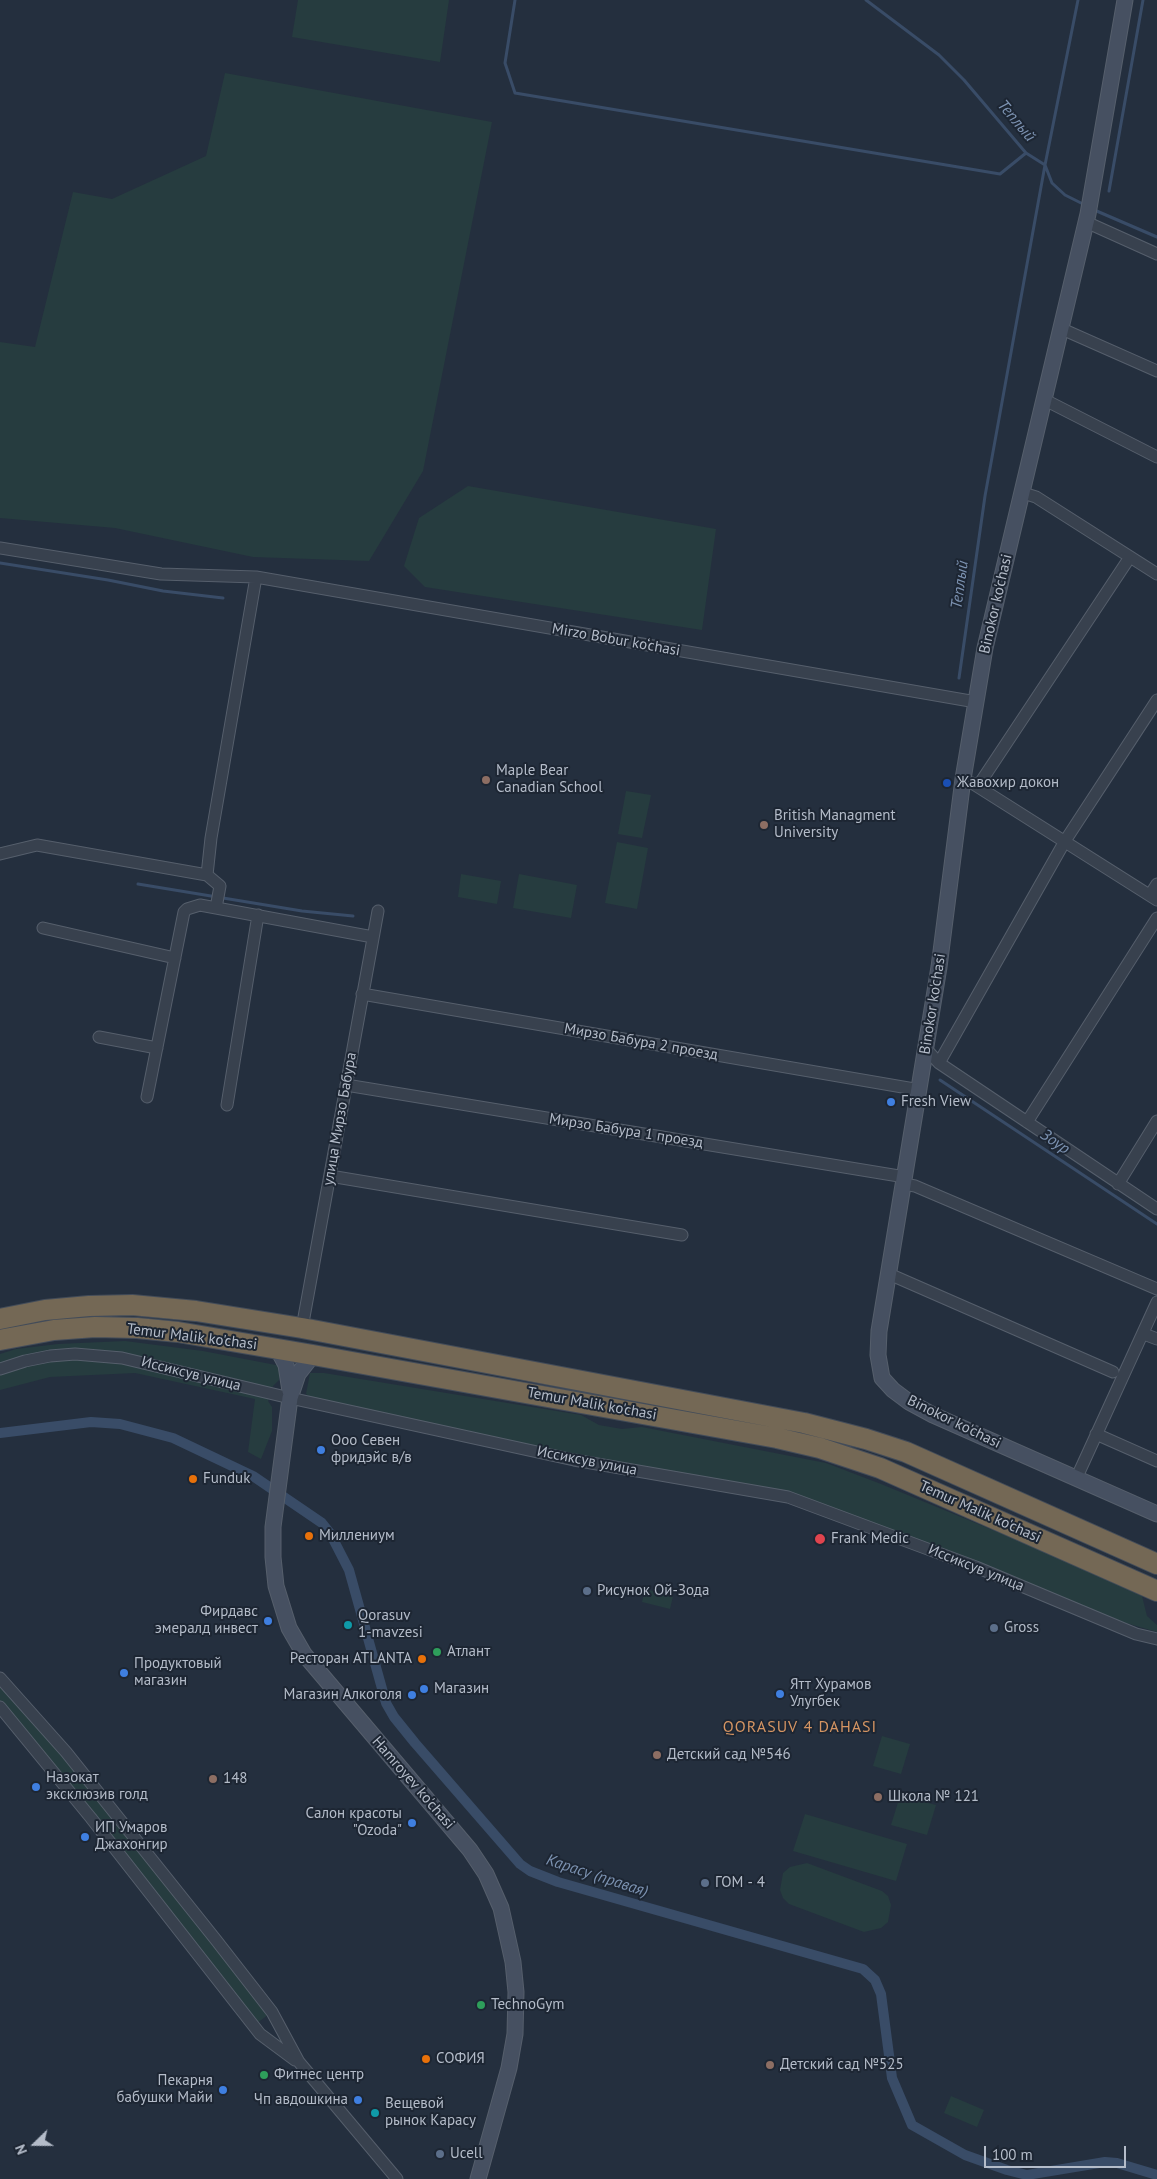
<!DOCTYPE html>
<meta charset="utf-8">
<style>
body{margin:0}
#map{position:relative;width:1157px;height:2179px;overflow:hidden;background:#242f3e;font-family:"PT Sans",sans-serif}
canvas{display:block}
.north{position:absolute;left:10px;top:2119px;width:50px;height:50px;-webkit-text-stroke:4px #1d2633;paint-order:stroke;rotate:248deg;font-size:14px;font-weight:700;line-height:20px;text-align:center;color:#b4bcc9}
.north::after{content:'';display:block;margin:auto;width:18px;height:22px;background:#b4bcc9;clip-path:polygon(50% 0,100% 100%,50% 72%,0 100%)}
.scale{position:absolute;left:984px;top:2146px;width:142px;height:22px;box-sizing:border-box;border:2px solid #b4bcc9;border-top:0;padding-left:6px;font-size:15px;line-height:18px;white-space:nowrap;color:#b4bcc9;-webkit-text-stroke:4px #1d2633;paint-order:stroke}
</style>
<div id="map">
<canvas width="1157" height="2179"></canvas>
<div class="north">N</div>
<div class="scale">100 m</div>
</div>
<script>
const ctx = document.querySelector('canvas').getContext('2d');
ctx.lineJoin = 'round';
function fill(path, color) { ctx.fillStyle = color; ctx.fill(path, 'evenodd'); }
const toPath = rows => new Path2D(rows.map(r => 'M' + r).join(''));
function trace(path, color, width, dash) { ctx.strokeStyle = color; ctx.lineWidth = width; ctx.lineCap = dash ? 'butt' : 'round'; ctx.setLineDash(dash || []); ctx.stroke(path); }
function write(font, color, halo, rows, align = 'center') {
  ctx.font = font + ' "PT Sans",sans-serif'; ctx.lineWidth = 4; ctx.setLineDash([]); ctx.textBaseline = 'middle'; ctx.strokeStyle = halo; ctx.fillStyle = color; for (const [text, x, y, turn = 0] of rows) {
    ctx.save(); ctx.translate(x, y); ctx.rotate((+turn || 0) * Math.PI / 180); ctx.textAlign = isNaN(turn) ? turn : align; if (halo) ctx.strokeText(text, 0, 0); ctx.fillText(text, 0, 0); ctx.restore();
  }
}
const green = toPath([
 [298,0,449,0,440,62,292,37],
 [225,73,492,122,423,471,369,561,253,557,115,528,0,518,0,342,35,347,73,192,112,199,206,156],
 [468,486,716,529,702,630,425,587,404,566,419,518],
 [626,791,651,795,642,838,618,834],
 [617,842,648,848,637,909,605,903],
 [461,874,501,881,497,904,458,897],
 [519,874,577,885,571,918,513,908],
 [125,1341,203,1351,281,1366,279,1380,273,1386,268,1401,272,1407,272,1431,261,1459,248,1452,255,1399,135,1373,50,1377,0,1390,0,1354,16,1349,58,1344],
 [310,1373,324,1373,581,1415,599,1425,622,1429,642,1427,826,1463,881,1484,1029,1545,1142,1596,1147,1616,1157,1625,1157,1632,1126,1623,813,1505,318,1404,306,1394],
 [645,1589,673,1596,670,1609,642,1602],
 [0,1678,272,2012,253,2026,0,1707],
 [882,1736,910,1744,901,1774,873,1766],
 [900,1796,936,1805,927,1835,891,1825],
 [805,1814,907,1844,896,1881,793,1851],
 [807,1863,882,1891,888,1896,891,1905,888,1922,881,1928,864,1932,789,1904,783,1898,780,1890,783,1873,790,1867],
 [951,2096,984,2110,977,2127,944,2113]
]);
const stream = toPath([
 [515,0,505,63,515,93,1000,174,1026,153],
 [866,0,939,55,964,80,1026,153,1045,165,1052,183,1065,195,1085,205],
 [1109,191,1143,0],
 [1092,209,1157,237],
 [0,563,108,580,163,591,223,598],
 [959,678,985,496,1045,165,1078,0],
 [138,884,302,911,353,916],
 [940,1080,1157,1224]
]);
const canal = toPath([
 [0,1433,91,1422,120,1424,173,1438,253,1476,322,1523,330,1533,349,1570,386,1703,394,1717,415,1743,520,1864,530,1871,558,1882,863,1969,875,1980,881,1994,892,2078,912,2125,965,2155,1007,2170,1027,2175,1105,2162,1117,2163,1157,2175]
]);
const street = toPath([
 [1086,222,1157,254],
 [1062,329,1157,371],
 [1045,400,1157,457],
 [1023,493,1036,497,1157,574],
 [0,548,161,574,256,577,976,702],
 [972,783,1157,900],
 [978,786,1130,557],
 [0,854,37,845,207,875],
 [1150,895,1157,884],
 [216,908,220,886,207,875,211,838,256,577],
 [43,928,175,958],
 [362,994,920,1090],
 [99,1037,157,1048],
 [926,1049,939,1063,1157,1209],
 [939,1063,1065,841,1157,700],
 [346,1085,905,1177],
 [147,1097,184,912,187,909,200,905,373,937],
 [227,1105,258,915],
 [1027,1122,1157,918],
 [330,1176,682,1235],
 [904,1184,915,1186,1157,1289],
 [1118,1184,1157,1121],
 [889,1274,1113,1372],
 [302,1328,378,911],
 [1144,1334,1157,1339],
 [0,1369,25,1361,50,1356,75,1354,122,1358,290,1398,574,1460,788,1497,976,1567,1136,1634,1157,1639],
 [1096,1434,1157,1461],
 [1076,1479,1157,1302],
 [0,1678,66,1752,216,1940,272,2012,299,2062,397,2179],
 [0,1707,91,1818,260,2034,295,2060]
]);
const secondary = toPath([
 [1125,0,1088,214,985,648,963,779,939,967,879,1331,878,1355,882,1378,893,1390,909,1402,933,1415,1157,1514],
 [277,1348,286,1365,290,1391],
 [313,1355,298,1374,290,1398,273,1527,273,1557,276,1586,289,1628,304,1654,470,1850,486,1874,501,1908,513,1962,516,1992,515,2034,509,2068,478,2179]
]);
const highway = toPath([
 [0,1319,45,1310,89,1306,132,1305,196,1311,302,1328,804,1423,866,1439,906,1452,1157,1564],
 [0,1340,54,1330,95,1327,137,1328,178,1332,313,1355,777,1438,820,1448,880,1468,1157,1591]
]);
const markers = [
 [486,780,5,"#8d6e63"],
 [947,783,5,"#1a4fb4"],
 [764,825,5,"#8d6e63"],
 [891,1102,5,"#3f7fe0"],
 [321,1450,5,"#3f7fe0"],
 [193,1479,5,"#e8710a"],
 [309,1536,5,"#e8710a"],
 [820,1539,6,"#e0444e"],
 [587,1591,5,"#5c6f8a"],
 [268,1621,5,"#3f7fe0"],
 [348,1625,5,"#0f9aa8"],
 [994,1628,5,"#5c6f8a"],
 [437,1652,5,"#2e9e5b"],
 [422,1659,5,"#e8710a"],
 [124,1673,5,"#3f7fe0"],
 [424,1689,5,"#3f7fe0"],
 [780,1694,5,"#3f7fe0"],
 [412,1695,5,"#3f7fe0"],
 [657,1755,5,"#8d6e63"],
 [213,1779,5,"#8d6e63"],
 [36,1787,5,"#3f7fe0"],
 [878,1797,5,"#8d6e63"],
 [412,1823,5,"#3f7fe0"],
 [85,1837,5,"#3f7fe0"],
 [705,1883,5,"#5c6f8a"],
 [481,2005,5,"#2e9e5b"],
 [426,2059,5,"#e8710a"],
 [770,2065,5,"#8d6e63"],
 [264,2075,5,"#2e9e5b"],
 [223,2090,5,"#3f7fe0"],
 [358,2100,5,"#3f7fe0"],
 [375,2113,5,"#0f9aa8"],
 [440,2154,5,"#5c6f8a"]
];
const streetNames = [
 ["Binokor ko'chasi",996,604,-77],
 ["Mirzo Bobur ko‘chasi",616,640,10],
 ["Binokor ko'chasi",933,1004,-81],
 ["Мирзо Бабура 2 проезд",641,1042,10],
 ["улица Мирзо Бабура",340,1119,-80],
 ["Мирзо Бабура 1 проезд",626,1131,9],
 ["Temur Malik ko'chasi",192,1337,7],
 ["Иссиксув улица",191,1374,14],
 ["Temur Malik ko'chasi",592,1404,10],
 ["Binokor ko'chasi",954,1422,26],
 ["Иссиксув улица",587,1461,11],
 ["Temur Malik ko'chasi",980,1512,24],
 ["Иссиксув улица",976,1568,22],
 ["Hamroyev ko'chasi",413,1783,49]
];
const poiNames = [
 ["Maple Bear",496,771],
 ["Canadian School",496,788],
 ["Жавохир докон",957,783],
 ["British Managment",774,816],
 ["University",774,833],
 ["Fresh View",901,1102],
 ["Ооо Севен",331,1441],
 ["фридэйс в/в",331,1458],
 ["Funduk",203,1479],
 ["Миллениум",319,1536],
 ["Frank Medic",831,1539],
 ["Рисунок Ой-Зода",597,1591],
 ["Фирдавс",258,1612,"right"],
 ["эмералд инвест",258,1629,"right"],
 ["Qorasuv",358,1616],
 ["1-mavzesi",358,1633],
 ["Gross",1004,1628],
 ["Атлант",447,1652],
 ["Ресторан ATLANTA",412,1659,"right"],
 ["Продуктовый",134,1664],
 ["магазин",134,1681],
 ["Ятт Хурамов",790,1685],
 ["Улугбек",790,1702],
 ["Магазин",434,1689],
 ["Магазин Алкоголя",402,1695,"right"],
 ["Детский сад №546",667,1755],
 ["Назокат",46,1778],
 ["эксклюзив голд",46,1795],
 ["148",223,1779],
 ["Школа № 121",888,1797],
 ["Салон красоты",402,1814,"right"],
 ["\"Ozoda\"",402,1831,"right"],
 ["ИП Умаров",95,1828],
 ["Джахонгир",95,1845],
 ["ГОМ - 4",715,1883],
 ["TechnoGym",491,2005],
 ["СОФИЯ",436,2059],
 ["Детский сад №525",780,2065],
 ["Фитнес центр",274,2075],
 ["Пекарня",213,2081,"right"],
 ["бабушки Майи",213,2098,"right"],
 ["Чп авдошкина",348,2100,"right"],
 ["Вещевой",385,2104],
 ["рынок Карасу",385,2121],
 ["Ucell",450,2154]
];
const waterNames = [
 ["Теплый",1016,121,50],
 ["Теплый",960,585,-82],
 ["Зоур",1055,1142,34],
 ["Карасу (правая)",597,1876,18]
];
const neighbourhoodNames = [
 ["QORASUV 4 DAHASI",800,1727]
];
fill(green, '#263c3f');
trace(stream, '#394c67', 3);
trace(canal, '#394c67', 10);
trace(street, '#565f6c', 13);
trace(secondary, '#565f6c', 17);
trace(highway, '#434c59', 22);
trace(street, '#38414e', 11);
trace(secondary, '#465061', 15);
trace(highway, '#746855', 20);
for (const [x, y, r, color] of markers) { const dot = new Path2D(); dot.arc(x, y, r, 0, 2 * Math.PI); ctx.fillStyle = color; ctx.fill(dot); trace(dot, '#1d2633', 2); }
write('15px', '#b4bcc9', '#1d2633', streetNames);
write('15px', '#b4bcc9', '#1d2633', poiNames, 'left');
write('italic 16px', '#7c92b1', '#1d2633', waterNames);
ctx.letterSpacing = '1px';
write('16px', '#d59563', '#1d2633', neighbourhoodNames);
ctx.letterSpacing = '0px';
</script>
